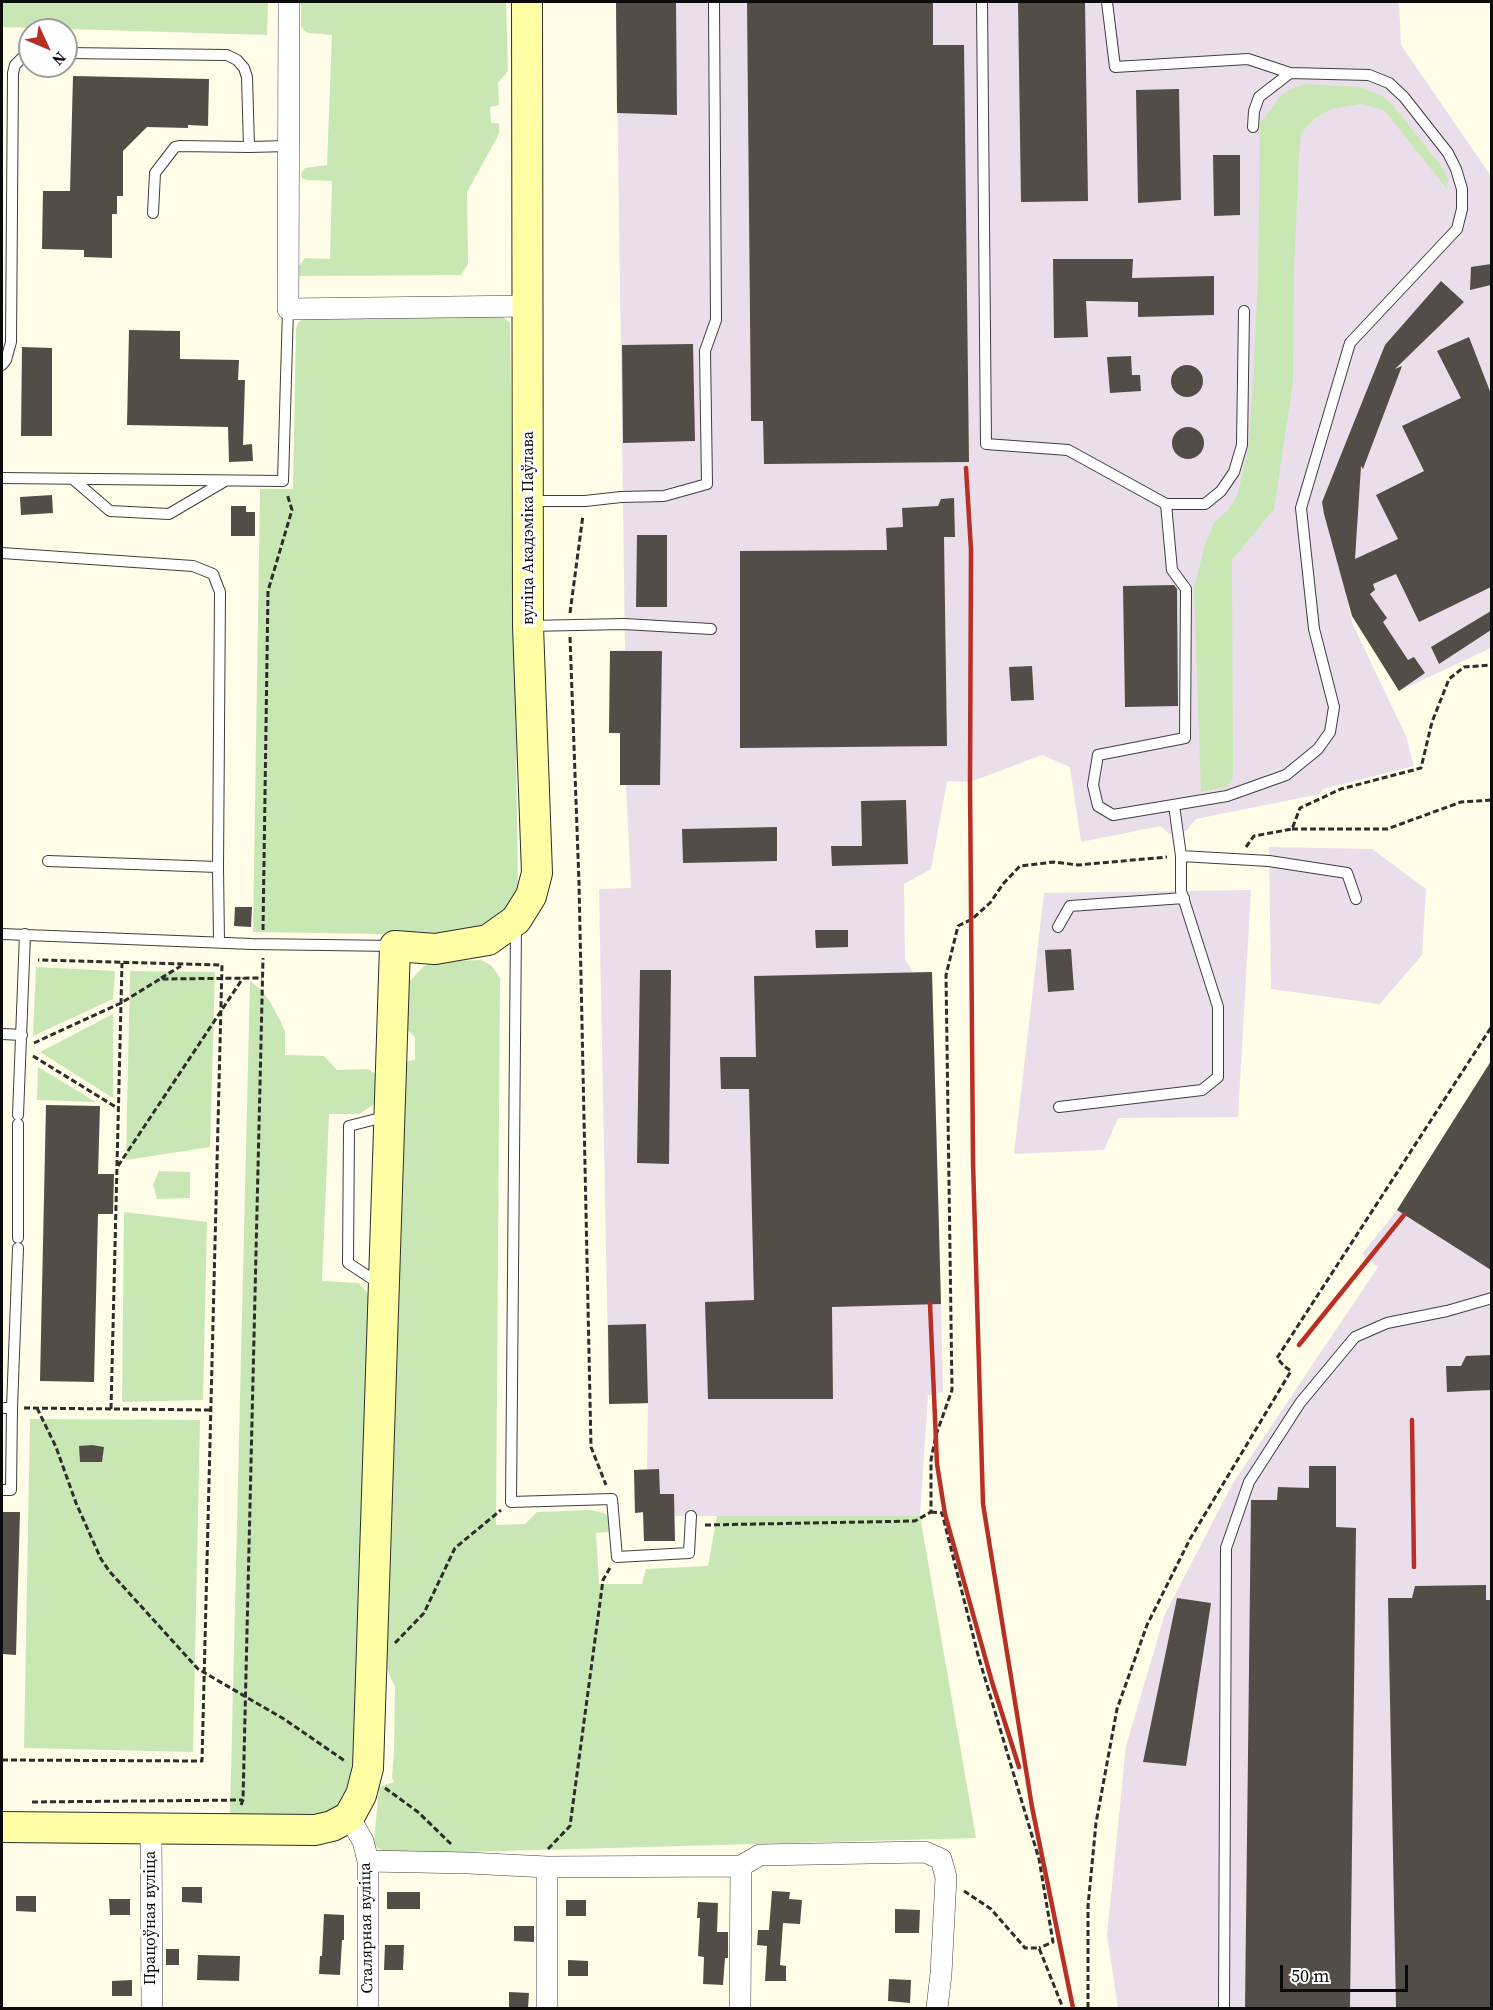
<!DOCTYPE html>
<meta charset="utf-8">
<style>
body{margin:0}
#map{position:relative;width:1493px;height:2010px;overflow:hidden;background:#fffde8;font-family:"Source Serif 4",serif}
canvas{display:block}
.frame{position:absolute;inset:0;border:3px solid #0b0b0b;pointer-events:none}
.north{position:absolute;left:18px;top:18px;width:60px;height:60px;box-sizing:border-box;background:#fff;border:2px solid #9d9d9d;border-radius:50%;rotate:134deg;font-size:16px;font-weight:700;line-height:24px;text-align:center;color:#0b0b0b}
.north::after{content:'';display:block;margin:auto;width:21px;height:27px;background:#b82f26;clip-path:polygon(50% 0,100% 100%,50% 72%,0 100%)}
.scale{position:absolute;left:1280px;top:1965px;width:128px;height:27px;box-sizing:border-box;border:3px solid #0b0b0b;border-top:0;padding-left:8px;font-size:18px;line-height:21px;white-space:nowrap;color:#0b0b0b;-webkit-text-stroke:4px #fff;paint-order:stroke}
</style>
<div id="map">
<canvas width="1493" height="2010"></canvas>
<div class="frame"></div>
<div class="north">N</div>
<div class="scale">50 m</div>
</div>
<script>
const ctx = document.querySelector('canvas').getContext('2d');
ctx.lineJoin = 'round';
function fill(path, color) { ctx.fillStyle = color; ctx.fill(path, 'evenodd'); }
const toPath = rows => new Path2D(rows.map(r => 'M' + r).join(''));
function trace(path, color, width, dash) { ctx.strokeStyle = color; ctx.lineWidth = width; ctx.lineCap = dash ? 'butt' : 'round'; ctx.setLineDash(dash || []); ctx.stroke(path); }
function write(font, color, halo, rows, align = 'center') {
  ctx.font = font + ' "Source Serif 4",serif'; ctx.lineWidth = 6; ctx.setLineDash([]); ctx.textBaseline = 'middle'; ctx.strokeStyle = halo; ctx.fillStyle = color; for (const [text, x, y, turn = 0] of rows) {
    ctx.save(); ctx.translate(x, y); ctx.rotate((+turn || 0) * Math.PI / 180); ctx.textAlign = isNaN(turn) ? turn : align; if (halo) ctx.strokeText(text, 0, 0); ctx.fillText(text, 0, 0); ctx.restore();
  }
}
const industrial = toPath([
 [616,2,1399,2,1401,45,1491,176,1491,648,1399,691,1347,601,1353,625,1406,736,1414,766,1323,789,1320,794,1196,819,1186,831,1169,834,1161,826,1081,842,1070,767,1042,755,970,782,947,781,931,869,904,884,905,959,913,972,932,972,941,1304,943,1392,928,1395,920,1516,674,1516,675,1541,644,1541,643,1513,635,1513,634,1470,647,1469,648,1404,609,1404,599,889,631,888,626,785,620,785,620,734,609,733,610,651,625,650],
 [1269,847,1372,849,1426,889,1422,955,1380,1004,1271,989],
 [1251,890,1238,1117,1118,1118,1104,1150,1014,1154,1044,893],
 [1491,1061,1491,2008,1118,2008,1107,1935,1126,1746,1165,1614,1233,1483,1378,1267,1362,1254,1397,1210]
]);
const green = toPath([
 [2,2,268,2,267,35,2,27],
 [301,2,506,2,508,71,498,83,499,105,490,107,491,123,499,123,499,134,467,192,468,264,461,275,296,276,297,269,305,258,330,259,332,181,307,180,302,178,301,174,305,168,327,165,332,35,308,33,304,30,301,26],
 [1306,84,1359,87,1382,96,1391,103,1442,167,1448,180,1447,189,1384,110,1360,104,1332,109,1315,118,1301,133,1299,155,1294,272,1293,382,1274,509,1232,560,1233,777,1226,787,1201,792,1194,588,1206,541,1214,523,1229,509,1238,493,1248,450,1253,382,1258,275,1260,123,1280,97,1290,89],
 [305,317,503,317,510,323,518,887,517,898,512,907,488,925,446,935,253,932,260,489,293,489,296,329,298,323],
 [481,960,491,965,500,978,496,1525,525,1524,537,1512,590,1510,604,1513,613,1521,611,1532,596,1533,599,1584,642,1584,646,1569,708,1566,717,1516,920,1516,976,1838,426,1853,387,1852,377,1848,374,1842,379,1787,394,1782,392,1777,394,1753,395,1687,382,1657,402,1062,415,1060,415,1037,405,1028,408,983,424,966,432,962],
 [36,967,115,971,113,999,33,1036],
 [130,971,215,972,210,1147,126,1160],
 [250,981,260,989,269,1000,281,1022,285,1032,285,1055,324,1056,337,1070,368,1069,377,1075,377,1099,373,1105,359,1114,329,1114,322,1281,359,1283,368,1294,369,1307,358,1768,338,1807,323,1816,230,1815],
 [113,1014,113,1098,40,1052],
 [38,1066,38,1067,96,1102,37,1100],
 [159,1171,190,1172,190,1198,157,1199,153,1185],
 [124,1212,207,1222,203,1400,122,1402],
 [30,1419,200,1420,193,1752,24,1748]
]);
const building = toPath([
 [616,2,676,2,677,115,617,113],
 [747,2,933,2,933,45,964,45,969,462,764,464,763,421,751,421],
 [1018,2,1085,2,1088,201,1021,202],
 [73,76,209,79,208,126,188,125,188,128,147,127,123,151,123,196,117,196,117,214,112,214,112,258,84,257,84,250,42,249,43,191,70,191],
 [1179,89,1181,200,1138,203,1136,90],
 [1213,155,1240,155,1240,215,1214,216],
 [1053,259,1133,259,1132,278,1214,276,1214,315,1138,317,1138,302,1086,301,1088,337,1054,338],
 [1491,264,1491,285,1470,290,1471,267],
 [1441,281,1464,302,1395,369,1402,366,1363,469,1361,466,1355,559,1398,539,1376,495,1424,471,1402,426,1461,398,1437,351,1469,337,1491,394,1491,587,1419,622,1396,574,1373,584,1375,590,1370,594,1387,618,1383,622,1408,660,1414,657,1425,673,1399,691,1352,616,1324,514,1322,502,1385,345],
 [129,330,180,331,180,359,239,360,238,380,245,380,243,445,252,444,253,461,229,462,228,427,127,425],
 [693,344,695,441,623,443,622,345],
 [22,347,52,348,52,436,21,436],
 [1131,356,1132,375,1140,375,1141,391,1110,393,1107,357],
 '1171 381a16 16 0 1 1 32 0a16 16 0 1 1-32 0Z',
 '1172 443a16 16 0 1 1 32 0a16 16 0 1 1-32 0Z',
 [52,495,53,513,21,515,20,497],
 [954,498,955,537,944,537,947,746,740,748,740,551,887,550,886,528,903,527,902,508,938,506,941,499],
 [231,506,246,506,246,512,255,512,255,536,231,536],
 [637,535,667,535,667,607,636,607],
 [1174,585,1177,589,1178,706,1125,707,1123,586],
 [1491,611,1491,630,1439,664,1431,647],
 [610,651,662,651,660,785,620,785,620,733,609,733],
 [1032,666,1034,700,1011,701,1009,667],
 [906,800,908,864,832,866,831,846,862,846,861,801],
 [777,827,777,861,683,863,682,829],
 [235,907,252,907,251,927,234,926],
 [815,930,848,930,848,947,816,948],
 [1071,949,1074,990,1048,992,1045,950],
 [640,970,671,970,669,1164,637,1163],
 [932,972,941,1304,832,1307,833,1399,708,1399,705,1302,754,1300,749,1089,721,1089,720,1057,756,1057,754,976],
 [1491,1061,1491,1270,1397,1210],
 [46,1105,100,1106,98,1174,114,1174,113,1214,98,1214,94,1382,40,1381],
 [646,1324,648,1403,609,1404,608,1325],
 [1491,1355,1491,1390,1447,1392,1446,1366,1461,1366,1466,1356],
 [92,1445,104,1447,102,1462,80,1462,79,1446],
 [1309,1466,1336,1466,1336,1527,1356,1528,1350,2008,1245,2008,1251,1500,1277,1500,1278,1487,1309,1488],
 [659,1469,660,1494,674,1494,675,1541,644,1541,643,1512,635,1513,634,1470],
 [2,1512,20,1512,16,1655,2,1654],
 [1486,1585,1486,1600,1491,1600,1491,2008,1396,2008,1388,1598,1412,1598,1415,1586],
 [1177,1598,1211,1603,1186,1766,1143,1762],
 [182,1887,202,1887,202,1903,182,1902],
 [772,1891,790,1892,789,1899,802,1900,800,1924,783,1923,780,1965,786,1966,786,1981,765,1981,767,1946,757,1945,758,1930,769,1930],
 [387,1892,420,1892,420,1909,387,1909],
 [16,1896,36,1896,36,1912,16,1911],
 [109,1899,130,1899,130,1915,110,1915],
 [566,1900,586,1900,586,1916,566,1916],
 [698,1902,718,1903,717,1932,728,1932,728,1958,725,1958,723,1985,703,1984,704,1957,698,1956,700,1918,697,1918],
 [895,1909,920,1910,919,1933,895,1933],
 [324,1914,344,1915,344,1940,342,1940,340,1975,319,1974,320,1956,322,1956],
 [514,1926,534,1926,534,1942,514,1941],
 [385,1945,404,1945,403,1970,384,1970],
 [166,1949,179,1949,179,1965,166,1965],
 [198,1955,240,1956,239,1981,197,1980],
 [568,1960,588,1961,588,1976,568,1976],
 [889,1979,911,1980,910,2003,888,2001],
 [132,1980,132,1996,112,1996,112,1981],
 [509,1992,529,1993,528,2008,509,2008]
]);
const path = toPath([
 [570,613,583,515],
 [570,637,579,883,591,1447,606,1485],
 [1292,829,1387,829,1461,802,1492,800],
 [1246,847,1254,836,1292,829,1300,808,1341,789,1421,768,1432,722,1449,679,1464,667,1492,665],
 [263,930,268,591,292,510,287,494],
 [161,978,181,966],
 [34,1043,121,1003,160,979,262,978],
 [33,1056,119,1109],
 [118,1166,243,978],
 [24,1408,211,1410],
 [37,1408,56,1447,76,1503,101,1559,110,1572,198,1669,284,1719,345,1761],
 [111,1409,122,963],
 [931,1512,942,1513,978,1655,1039,1859,1053,1942,1039,1948],
 [705,1525,915,1521,931,1512,931,1460,936,1435,952,1390,946,975,958,926,972,919,990,903,1003,884,1020,866,1054,862,1078,865,1167,857],
 [395,1643,424,1613,455,1548,501,1510],
 [2,1760,202,1761,222,965,38,960],
 [385,1788,418,1812,451,1844],
 [32,1802,243,1800],
 [241,1805,243,1800,263,958],
 [548,1849,570,1826,603,1580,610,1568],
 [964,1891,991,1909,1025,1948,1039,1948,1063,2008],
 [1088,2008,1088,1906,1096,1823,1117,1709,1147,1625,1190,1539,1291,1371,1284,1366,1277,1358,1492,1026]
]);
const lane = toPath([
 [982,2,986,444,1068,450,1166,504],
 [1107,2,1115,67,1248,59,1290,73,1259,97,1254,111,1253,127],
 [66,53,227,55,237,60,244,68,247,77,249,147,289,146],
 [153,213,155,173,175,147,179,146,249,147],
 [1244,311,1242,445,1234,472,1221,491,1205,504,1166,504,1172,570,1186,589,1185,738,1098,755,1093,785,1098,806,1113,815,1227,796,1286,775,1318,749,1330,732,1334,707,1314,629,1301,508,1350,343,1457,229,1462,209,1462,189,1456,169,1448,153,1404,97,1389,83,1369,75,1290,73],
 [2,365,6,360,11,342,13,73,15,65,24,56,30,53],
 [2,478,283,481,288,309],
 [74,480,110,511,169,514,225,481],
 [529,501,585,501,621,497,664,496,707,484,705,351,716,320,714,2],
 [2,553,193,566,213,574,220,592,218,867,219,942],
 [529,626,624,624,711,629],
 [1181,856,1269,861,1347,873,1356,899],
 [48,861,218,867],
 [516,926,511,1502,612,1499,617,1557,689,1553,691,1516],
 [1058,927,1070,906,1184,898],
 [2,934,252,944,395,946],
 [2,1034,22,1035],
 [1059,1107,1202,1090,1218,1077,1218,1007,1181,891,1181,856,1174,805],
 [18,1115,25,934],
 [18,1238,18,1124],
 [380,1284,348,1263,349,1126,388,1116],
 [2,1408,12,1408,18,1248],
 [2,1490,11,1490,12,1408],
 [1224,2008,1226,1548,1249,1482,1300,1403,1355,1337,1387,1323,1447,1311,1492,1298]
]);
const street = toPath([
 [289,2,288,309,529,306],
 [349,1817,363,1841,368,1861,368,2008],
 [151,1828,152,2008],
 [368,1861,468,1863,547,1867,741,1866,760,1855,925,1852,941,1859,946,1877,941,1974,937,2008],
 [547,1867,547,2008],
 [740,2008,741,1866]
]);
const secondary = toPath([
 [2,1827,315,1830,332,1826,349,1817,361,1795,368,1768,395,946,435,949,488,940,516,920,531,896,537,873,528,626,527,2]
]);
const rail = toPath([
 [966,468,971,550,970,782,973,1162,983,1504,1032,1807,1073,2008],
 [930,1304,937,1464,945,1514,992,1682,1019,1767],
 [1299,1345,1404,1215],
 [1412,1420,1414,1567]
]);
const streetNames = [
 ["вуліца Акадэміка Паўлава",529,528,-90],
 ["Працоўная вуліца",151,1918,-90],
 ["Сталярная вуліца",367,1928,-91]
];
fill(industrial, '#eadeea');
fill(green, '#c9e7b4');
fill(building, '#534d47');
trace(lane, '#3e3e3e', 12);
trace(street, '#3e3e3e', 22);
trace(secondary, '#2d2d2d', 32);
trace(path, '#2d2d2d', 3, [6, 3]);
trace(lane, '#fff', 10);
trace(street, '#fff', 21);
trace(secondary, '#fefea4', 30);
trace(rail, '#b82f26', 4.5);
write('16px', '#0b0b0b', '#fff', streetNames);
</script>
